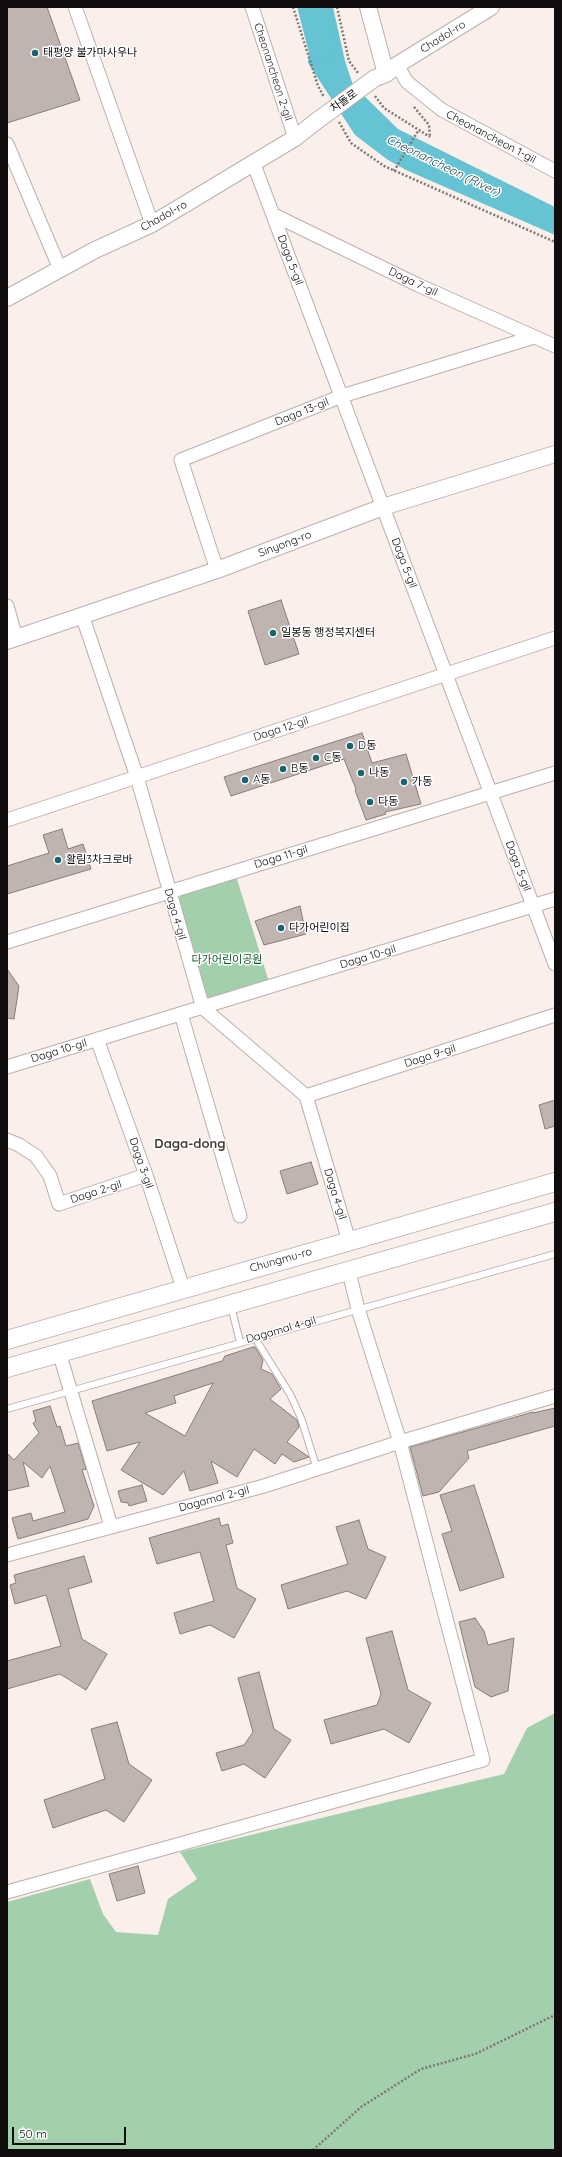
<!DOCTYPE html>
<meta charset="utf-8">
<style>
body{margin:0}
#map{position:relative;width:562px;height:2157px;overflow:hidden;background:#fbefeb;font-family:Quicksand,sans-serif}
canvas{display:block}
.frame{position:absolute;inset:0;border:8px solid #110d0c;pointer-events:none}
.scale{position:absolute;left:12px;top:2127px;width:114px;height:18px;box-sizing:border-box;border:2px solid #110d0c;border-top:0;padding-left:5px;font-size:12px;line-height:14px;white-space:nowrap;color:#110d0c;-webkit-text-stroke:3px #fff;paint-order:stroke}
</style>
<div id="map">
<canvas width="562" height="2157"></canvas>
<div class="frame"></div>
<div class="scale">50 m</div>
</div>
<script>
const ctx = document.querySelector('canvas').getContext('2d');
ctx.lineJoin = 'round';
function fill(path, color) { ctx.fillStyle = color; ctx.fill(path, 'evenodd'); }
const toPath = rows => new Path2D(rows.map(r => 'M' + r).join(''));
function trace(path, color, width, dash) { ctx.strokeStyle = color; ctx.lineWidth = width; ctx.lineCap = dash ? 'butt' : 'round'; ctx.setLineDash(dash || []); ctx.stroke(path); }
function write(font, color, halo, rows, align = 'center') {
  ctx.font = font + ' Quicksand,"Noto Sans KR",sans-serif'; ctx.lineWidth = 3; ctx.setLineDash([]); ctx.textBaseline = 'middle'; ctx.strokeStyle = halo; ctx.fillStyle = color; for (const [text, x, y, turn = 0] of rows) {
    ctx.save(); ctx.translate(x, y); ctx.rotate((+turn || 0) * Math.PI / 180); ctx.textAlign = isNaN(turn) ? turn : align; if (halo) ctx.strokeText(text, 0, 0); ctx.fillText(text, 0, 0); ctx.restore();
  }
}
const green = toPath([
 [236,876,269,982,214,1000,202,994,176,904,182,893],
 [555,1713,555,2150,7,2150,7,1902,90,1879,103,1914,116,1932,158,1935,168,1899,197,1879,180,1852,504,1774,527,1728]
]);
const water = toPath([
 [313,7,333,7,345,61,353,85,398,129,555,207,555,235,406,170,388,160,355,135,308,63]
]);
const river = toPath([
 [311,7,322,49]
]);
const building = toPath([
 [7,7,47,7,80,100,7,123,7,7],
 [281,600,299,654,265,665,248,611,281,600],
 [362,733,372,763,406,754,421,804,385,812,386,814,366,820,355,790,356,789,344,759,231,796,224,777,362,733],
 [62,829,68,849,83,844,91,869,7,894,7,866,49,853,43,835,62,829],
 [300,906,306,934,264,945,255,921,300,906],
 [7,969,19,986,14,1019,7,1018,7,969],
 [555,1100,555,1126,545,1129,539,1105,555,1100],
 [311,1162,318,1184,287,1194,280,1171,311,1162],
 [253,1347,255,1347,263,1360,261,1369,272,1374,281,1389,270,1399,297,1420,299,1427,287,1442,309,1457,294,1462,282,1454,275,1464,254,1449,237,1477,211,1461,218,1483,190,1491,184,1471,163,1495,121,1470,140,1442,107,1451,92,1401,222,1361,225,1356,253,1347],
 [213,1383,185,1436,145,1413,176,1403,174,1396,213,1383],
 [50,1406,57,1427,60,1426,66,1446,78,1443,86,1469,82,1470,94,1506,88,1519,18,1539,12,1518,31,1513,33,1521,65,1512,50,1466,42,1478,23,1462,29,1486,7,1491,7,1453,14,1460,39,1433,33,1423,36,1421,33,1411,50,1406],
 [555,1408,555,1426,467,1451,469,1458,439,1492,423,1496,410,1447,533,1412,533,1413,555,1408],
 [142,1485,147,1501,129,1506,128,1503,121,1502,118,1491,142,1485],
 [474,1485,504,1577,460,1591,442,1534,452,1531,440,1495,474,1485],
 [219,1518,221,1526,228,1524,233,1543,226,1545,237,1588,256,1599,234,1638,210,1625,180,1634,174,1613,214,1601,200,1552,157,1564,149,1538,219,1518],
 [359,1520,368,1549,386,1557,366,1599,347,1591,288,1609,281,1585,348,1564,336,1527,359,1520],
 [84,1556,92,1582,68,1589,82,1639,107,1654,86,1690,60,1674,7,1689,7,1661,61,1646,46,1595,15,1604,10,1585,16,1583,14,1575,84,1556],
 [475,1618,484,1631,488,1645,514,1638,508,1691,491,1697,475,1687,459,1622,475,1618],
 [392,1631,408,1690,431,1703,409,1743,384,1729,331,1744,324,1720,377,1705,381,1694,366,1638,392,1631],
 [259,1672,274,1729,291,1740,265,1778,244,1764,222,1771,216,1753,244,1745,253,1732,238,1678,259,1672],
 [117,1722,129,1764,152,1780,124,1822,106,1810,53,1828,44,1800,105,1779,91,1729,117,1722],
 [138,1866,145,1893,117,1901,109,1874,138,1866]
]);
const path = toPath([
 [293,7,318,86,324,97],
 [337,7,349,61,358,73],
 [375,96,384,108,430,137],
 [414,107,429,125,430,137],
 [339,122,351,143,384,166,555,242],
 [394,171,418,131],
 [313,2150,361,2107,421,2069,475,2054,555,2015]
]);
const service = toPath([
 [231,1306,240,1342],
 [255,1338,290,1394,301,1418,317,1469],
 [7,1409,555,1254]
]);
const minor = toPath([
 [75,7,152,224],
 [252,7,295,138],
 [397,65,407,82,442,110,555,171],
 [7,144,60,269],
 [253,162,555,964],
 [274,215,418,285,555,346],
 [217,570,181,460,342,396,534,337],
 [7,606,16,638],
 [82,615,137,777,203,1008,306,1096,349,1241],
 [7,820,555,638],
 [7,942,555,773],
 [181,1014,240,1216],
 [97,1039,146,1175,183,1288],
 [7,1067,555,899],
 [306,1096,555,1015],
 [7,1140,19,1145,36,1156,50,1176,59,1204,146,1175],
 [59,1352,111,1526],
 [7,1555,264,1486,400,1442,555,1396],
 [7,1892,483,1760,400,1442,358,1309,349,1272]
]);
const tertiary = toPath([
 [368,7,386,74],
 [375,78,386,74,397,65,491,7],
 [7,298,95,250,152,224,295,138,314,123],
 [7,641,217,570,383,507,555,454]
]);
const secondary = toPath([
 [7,1340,555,1182],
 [7,1368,555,1212]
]);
const tertiaryBridge = toPath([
 [314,123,375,78]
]);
const markers = [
 [35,53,4,"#18656e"],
 [273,633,4,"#18656e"],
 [350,746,4,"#18656e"],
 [316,758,4,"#18656e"],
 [283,769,4,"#18656e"],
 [361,773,4,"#18656e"],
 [245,780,4,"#18656e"],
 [404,782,4,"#18656e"],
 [370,802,4,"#18656e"],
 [58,860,4,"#18656e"],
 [281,928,4,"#18656e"]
];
const streetNames = [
 ["Chadol-ro",443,37,-32],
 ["Cheonancheon 2-gil",273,72,72],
 ["차돌로",344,101,-36],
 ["Cheonancheon 1-gil",491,137,28],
 ["Chadol-ro",164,216,-29],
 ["Daga 5-gil",290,260,69],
 ["Daga 7-gil",413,282,25],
 ["Daga 13-gil",302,412,-22],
 ["Sinyong-ro",285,544,-21],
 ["Daga 5-gil",404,563,69],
 ["Daga 12-gil",281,729,-18],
 ["Daga 11-gil",281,857,-17],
 ["Daga 5-gil",518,866,69],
 ["Daga 4-gil",175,914,74],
 ["Daga 10-gil",368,957,-17],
 ["Daga 10-gil",59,1051,-17],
 ["Daga 9-gil",430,1056,-18],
 ["Daga 3-gil",141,1163,71],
 ["Daga 2-gil",96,1192,-18],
 ["Daga 4-gil",335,1194,73],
 ["Chungmu-ro",281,1260,-16],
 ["Dagamal 4-gil",281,1330,-16],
 ["Dagamal 2-gil",214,1499,-15]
];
const poiNames = [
 ["태평양 불가마사우나",43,53],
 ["일봉동 행정복지센터",281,633],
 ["D동",358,746],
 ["C동",324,758],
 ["B동",291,769],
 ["나동",369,773],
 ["A동",253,780],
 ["가동",412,782],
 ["다동",378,802],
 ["활림3차크로바",66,860],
 ["다가어린이집",289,928]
];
const parkNames = [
 ["다가어린이공원",227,960]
];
const waterNames = [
 ["Cheonancheon (River)",443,166,26]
];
const quarterNames = [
 ["Daga-dong",190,1144]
];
fill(green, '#a3d0ac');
fill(water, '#66c3d4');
trace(river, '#66c3d4', 27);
fill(building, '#bfb4b0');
trace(building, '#877d79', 1);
trace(service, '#bbb0ac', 8);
trace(minor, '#bbb0ac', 15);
trace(tertiary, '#bbb0ac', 18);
trace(secondary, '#bbb0ac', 20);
trace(path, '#7e7674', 2.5, [2, 2]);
trace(service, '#fff', 6);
trace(minor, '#fff', 13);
trace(tertiary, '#fff', 16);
trace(secondary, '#fff', 18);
trace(tertiaryBridge, '#bbb0ac', 18, []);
trace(tertiaryBridge, '#fff', 16);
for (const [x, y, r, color] of markers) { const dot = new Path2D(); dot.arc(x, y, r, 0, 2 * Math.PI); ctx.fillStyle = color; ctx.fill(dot); trace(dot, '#fff', 1.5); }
write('11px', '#110d0c', '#fff', streetNames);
write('11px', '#110d0c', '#fff', poiNames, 'left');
write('11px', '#15582d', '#fff', parkNames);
write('italic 12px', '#113d44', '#fff', waterNames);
write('bold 13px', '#443b38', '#fff', quarterNames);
</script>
